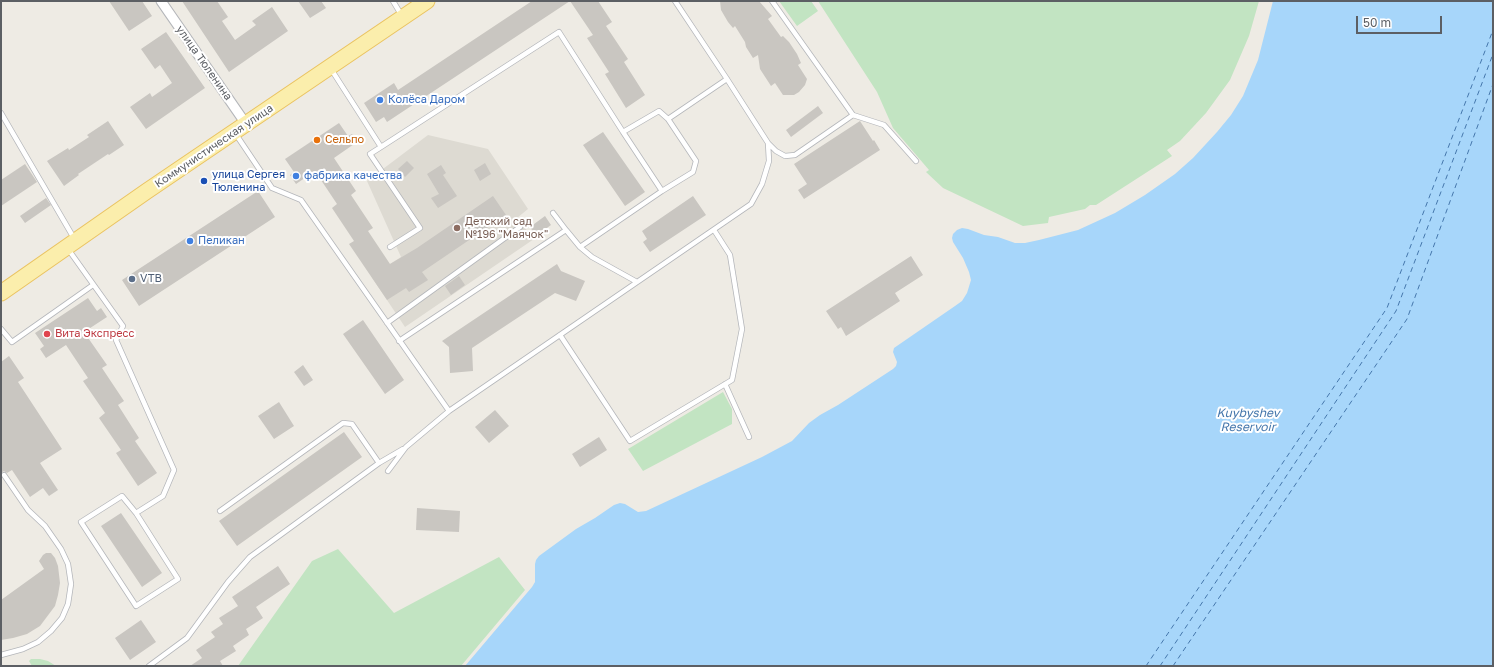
<!DOCTYPE html>
<meta charset="utf-8">
<style>
body{margin:0}
#map{position:relative;width:1494px;height:667px;overflow:hidden;background:#eeebe4;font-family:"Golos Text",sans-serif}
canvas{display:block}
.frame{position:absolute;inset:0;border:2px solid #5c5f64;pointer-events:none}
.scale{position:absolute;left:1356px;top:16px;width:86px;height:18px;box-sizing:border-box;border:2px solid #5c5f64;border-top:0;padding-left:5px;font-size:12px;line-height:14px;white-space:nowrap;color:#5c5f64;-webkit-text-stroke:3px #fff;paint-order:stroke}
</style>
<div id="map">
<canvas width="1494" height="667"></canvas>
<div class="frame"></div>
<div class="scale">50 m</div>
</div>
<script>
const ctx = document.querySelector('canvas').getContext('2d');
ctx.lineJoin = 'round';
function fill(path, color) { ctx.fillStyle = color; ctx.fill(path, 'evenodd'); }
const toPath = rows => new Path2D(rows.map(r => 'M' + r).join(''));
function trace(path, color, width, dash) { ctx.strokeStyle = color; ctx.lineWidth = width; ctx.lineCap = dash ? 'butt' : 'round'; ctx.setLineDash(dash || []); ctx.stroke(path); }
function write(font, color, halo, rows, align = 'center') {
  ctx.font = font + ' "Golos Text",sans-serif'; ctx.lineWidth = 4; ctx.setLineDash([]); ctx.textBaseline = 'middle'; ctx.strokeStyle = halo; ctx.fillStyle = color; for (const [text, x, y, turn = 0] of rows) {
    ctx.save(); ctx.translate(x, y); ctx.rotate((+turn || 0) * Math.PI / 180); ctx.textAlign = isNaN(turn) ? turn : align; if (halo) ctx.strokeText(text, 0, 0); ctx.fillText(text, 0, 0); ctx.restore();
  }
}
const education = toPath([
 [428,135,488,149,528,209,517,218,534,239,405,327,371,276,401,257,367,181]
]);
const green = toPath([
 [779,1,811,1,818,11,797,26],
 [818,1,1259,1,1249,36,1230,80,1206,113,1180,141,1167,150,1172,156,1096,205,1090,205,1085,209,1049,217,1048,223,1023,226,943,188,926,172,929,170,893,128,877,92],
 [723,392,732,409,732,424,643,471,628,449],
 [338,549,394,613,499,557,525,590,461,666,238,666,312,561],
 [31,659,40,659,48,661,56,666,32,666,29,661]
]);
const water = toPath([
 [1273,1,1493,1,1493,666,465,666,532,587,535,582,535,564,536,560,539,556,576,529,595,518,614,505,620,503,625,504,638,512,646,511,762,457,792,441,809,423,820,415,838,405,893,369,896,366,897,362,893,352,894,348,955,306,962,301,967,293,971,280,969,272,963,258,953,242,952,238,953,234,957,230,962,228,968,229,984,235,998,237,1015,243,1025,243,1039,240,1078,230,1115,213,1145,195,1175,174,1193,158,1217,132,1231,115,1243,96,1258,60]
]);
const ferry = toPath([
 [1146,666,1387,308,1493,30],
 [1160,666,1396,311,1493,54],
 [1173,666,1407,319,1493,84]
]);
const building = toPath([
 [109,1,142,1,152,16,129,31],
 [182,1,217,1,228,17,222,21,235,40,256,25,252,21,272,7,288,31,229,72],
 [298,1,321,1,326,8,310,18],
 [532,1,598,1,612,22,606,26,628,59,624,62,645,95,626,108,605,74,609,72,587,38,593,35,570,1,387,122,384,117,376,122,364,103,394,83,398,90],
 [720,1,759,1,772,16,768,19,781,37,783,36,789,42,797,54,801,63,798,65,807,79,805,85,799,92,794,95,783,95,775,83,771,86,760,69,758,55,753,58,746,47,745,42,735,26,733,28,728,22,721,10],
 [166,32,205,88,146,129,130,107,150,93,152,97,172,83,160,65,155,69,141,49],
 [818,106,823,113,791,137,786,130],
 [108,121,124,145,109,155,108,154,78,174,79,175,64,186,47,161,68,148,69,150,89,137,87,135],
 [860,121,873,141,874,140,880,150,804,199,798,190,807,184,794,164],
 [339,123,348,136,352,134,357,142,334,158,356,191,351,195,373,228,368,231,390,264,417,248,493,196,506,215,422,272,428,280,409,292,406,288,387,300,349,244,354,241,332,208,337,204,315,171,296,184,290,175,294,172,285,159],
 [603,132,645,192,625,206,583,145],
 [407,161,414,168,405,177,398,169],
 [485,163,491,174,480,181,474,170],
 [25,164,37,182,1,206,1,180],
 [441,165,446,173,443,175,457,196,438,208,431,198,439,194,427,174],
 [258,191,275,217,139,306,122,280],
 [693,196,706,215,650,252,643,242,647,239,642,231],
 [46,198,51,205,25,223,20,216],
 [545,216,551,225,536,236,530,227],
 [911,256,923,275,895,293,900,301,846,336,841,327,838,329,826,311],
 [557,264,561,271,585,281,576,301,555,293,472,348,473,371,450,373,449,347,442,341],
 [459,276,465,285,451,295,445,286],
 [88,298,97,311,101,308,107,317,84,332,107,365,102,368,124,401,118,405,139,438,135,441,157,473,138,486,116,453,121,450,99,418,105,413,83,381,88,378,66,345,46,358,40,349,44,346,35,333],
 [363,320,404,380,385,394,343,334],
 [9,356,24,378,18,382,62,449,40,463,58,490,49,496,43,488,30,497,12,470,7,473,4,471,1,473,1,362],
 [303,365,313,380,304,386,294,372],
 [279,402,294,426,274,439,258,416],
 [495,410,509,426,489,443,475,427],
 [344,432,362,457,237,546,219,521],
 [599,437,607,450,580,467,572,454],
 [417,508,460,511,459,532,416,530],
 [121,513,162,573,142,587,101,526],
 [46,553,51,553,55,558,58,566,60,583,58,595,55,606,40,626,27,634,13,638,1,640,1,600,44,569,39,561,43,555],
 [278,566,290,584,256,607,263,618,246,629,249,635,233,646,236,651,220,661,223,666,190,666,202,658,196,650,215,637,211,632,223,624,219,618,238,606,232,597],
 [141,620,156,642,130,660,115,638]
]);
const lane = toPath([
 [393,1,402,16],
 [772,1,853,115],
 [331,69,381,147,559,32,623,132,659,111,668,119,727,79],
 [1,113,75,240],
 [623,132,662,191,693,172,696,161,668,119],
 [235,133,272,188,301,200,449,411],
 [768,143,776,151,785,156,795,155,853,115,884,125,916,161],
 [381,147,370,154,420,228,390,247],
 [553,213,566,230],
 [580,247,662,191],
 [68,249,123,326,116,340,174,470,163,496,136,513,178,579,136,606,81,522,122,496,136,513],
 [387,323,520,227],
 [1,329,12,342,93,285],
 [560,335,630,441,732,380,742,329,730,255,714,230],
 [399,341,566,230,580,247,592,257,637,282],
 [725,384,749,437],
 [388,471,406,447,449,411,751,204,762,184,769,161,768,143,727,79,675,1],
 [220,511,343,423,352,424,379,463,403,449],
 [1,655,23,649,38,642,51,631,62,618,68,604,71,584,68,564,61,549,45,526,28,510,4,475],
 [149,666,187,638,228,582,250,557,379,463]
]);
const street = toPath([
 [161,1,246,124]
]);
const primary = toPath([
 [1,293,147,191,427,1]
]);
const markers = [
 [380,100,4,"#3f7fe0"],
 [317,140,4,"#e8710a"],
 [296,176,4,"#3f7fe0"],
 [204,181,4,"#1a4fb4"],
 [457,228,4,"#8d6e63"],
 [190,241,4,"#3f7fe0"],
 [132,279,4,"#5c6f8a"],
 [47,334,4,"#e0444e"]
];
const streetNames = [
 ["улица Тюленина",204,63,55],
 ["Коммунистическая улица",214,146,-34]
];
const shopNames = [
 ["Колёса Даром",388,100],
 ["фабрика качества",304,176],
 ["Пеликан",198,241]
];
const foodNames = [
 ["Сельпо",325,140]
];
const transitNames = [
 ["улица Сергея",212,175],
 ["Тюленина",212,188]
];
const educationNames = [
 ["Детский сад",465,222],
 ["№196 \"Маячок\"",465,235]
];
const serviceNames = [
 ["VTB",140,279]
];
const healthNames = [
 ["Вита Экспресс",55,334]
];
const waterNames = [
 ["Kuybyshev",1248,413],
 ["Reservoir",1248,427]
];
fill(education, '#dddad2');
fill(green, '#c2e4c2');
fill(water, '#a7d6fa');
trace(ferry, '#4577ac', 1, [5, 4]);
fill(building, '#c9c6c1');
trace(lane, '#b4b6ba', 6);
trace(street, '#b4b6ba', 11);
trace(primary, '#eac361', 17);
trace(lane, '#fff', 4.5);
trace(street, '#fff', 9);
trace(primary, '#fbeeac', 15);
for (const [x, y, r, color] of markers) { const dot = new Path2D(); dot.arc(x, y, r, 0, 2 * Math.PI); ctx.fillStyle = color; ctx.fill(dot); trace(dot, '#fff', 1.5); }
write('11px', '#5c5f64', '#fff', streetNames);
write('11px', '#366cbe', '#fff', shopNames, 'left');
write('11px', '#c56008', '#fff', foodNames, 'left');
write('11px', '#164399', '#fff', transitNames, 'left');
write('11px', '#785e54', '#fff', educationNames, 'left');
write('11px', '#4e5e75', '#fff', serviceNames, 'left');
write('11px', '#be3a42', '#fff', healthNames, 'left');
write('italic 12px', '#4577ac', '#fff', waterNames);
</script>
